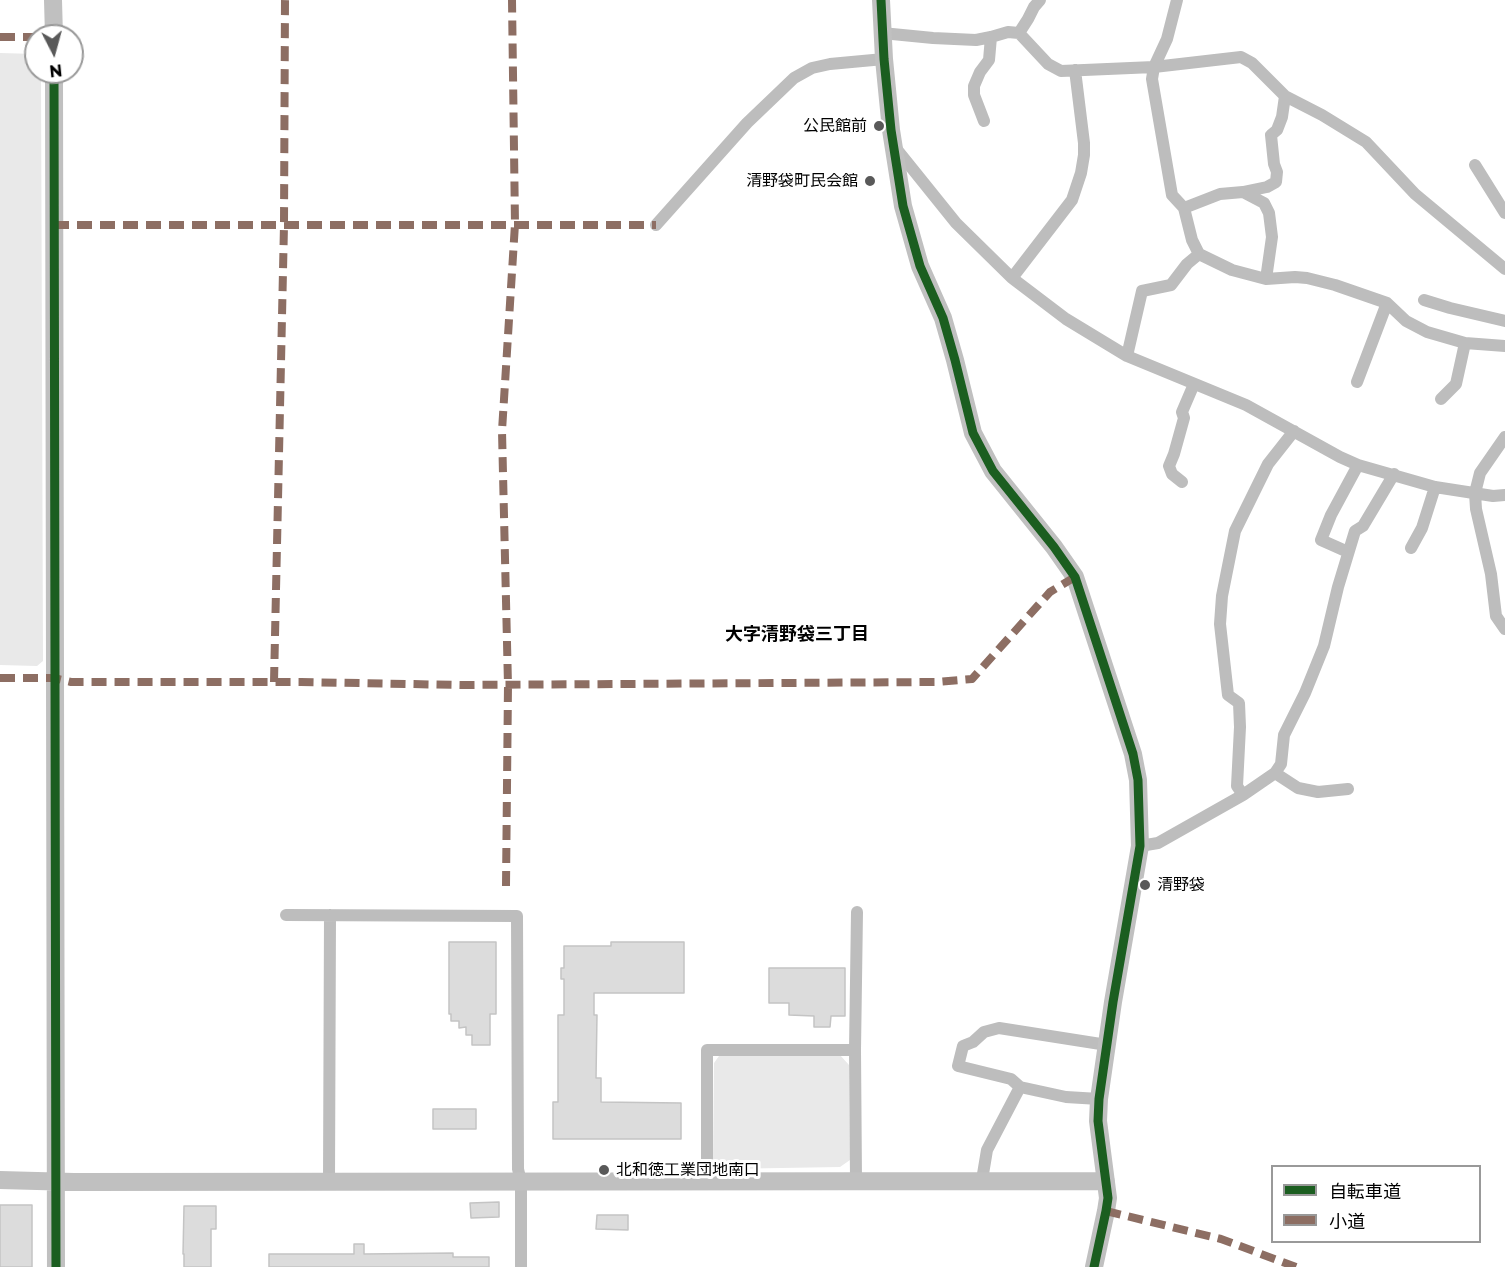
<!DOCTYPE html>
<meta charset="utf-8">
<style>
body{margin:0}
#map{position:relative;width:1505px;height:1267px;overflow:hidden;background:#fff;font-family:Montserrat,"Noto Sans JP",sans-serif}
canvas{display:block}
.legend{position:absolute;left:1271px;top:1165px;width:210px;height:78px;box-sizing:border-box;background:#fff;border:2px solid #999;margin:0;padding:8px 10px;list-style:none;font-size:18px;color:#000}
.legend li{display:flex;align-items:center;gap:12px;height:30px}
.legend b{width:30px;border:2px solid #999}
.north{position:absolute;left:24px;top:24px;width:60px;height:60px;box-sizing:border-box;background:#fff;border:2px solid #999;border-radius:50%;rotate:174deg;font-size:16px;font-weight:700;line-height:24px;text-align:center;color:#000}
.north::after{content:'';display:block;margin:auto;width:21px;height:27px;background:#595959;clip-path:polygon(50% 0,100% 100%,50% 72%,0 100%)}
</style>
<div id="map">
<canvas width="1505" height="1267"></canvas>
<ul class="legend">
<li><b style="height:8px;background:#1b5e20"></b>自転車道</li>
<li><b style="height:8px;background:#8d6e63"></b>小道</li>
</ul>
<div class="north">N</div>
</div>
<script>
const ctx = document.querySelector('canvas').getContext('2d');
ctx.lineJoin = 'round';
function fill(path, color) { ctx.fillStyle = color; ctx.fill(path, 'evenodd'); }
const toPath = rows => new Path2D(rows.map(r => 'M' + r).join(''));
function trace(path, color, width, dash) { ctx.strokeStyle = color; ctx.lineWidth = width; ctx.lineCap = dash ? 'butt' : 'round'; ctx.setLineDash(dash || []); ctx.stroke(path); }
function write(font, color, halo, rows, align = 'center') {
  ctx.font = font + ' Montserrat,"Noto Sans JP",sans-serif'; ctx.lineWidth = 6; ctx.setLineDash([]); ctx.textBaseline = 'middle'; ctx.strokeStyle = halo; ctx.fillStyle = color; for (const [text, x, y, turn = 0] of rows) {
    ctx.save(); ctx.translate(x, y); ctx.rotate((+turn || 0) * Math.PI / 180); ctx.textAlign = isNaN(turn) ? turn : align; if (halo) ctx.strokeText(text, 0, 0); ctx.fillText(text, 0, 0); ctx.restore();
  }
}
const green = toPath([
 [0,53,36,54,36,72,41,72,43,661,37,666,0,665],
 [840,1055,849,1065,850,1160,840,1167,722,1169,713,1161,714,1063,719,1056]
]);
const building = toPath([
 [449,942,496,942,496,1014,490,1014,490,1045,472,1045,472,1035,466,1035,466,1027,459,1028,459,1021,451,1021,451,1014,449,1014,449,942],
 [611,942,684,942,684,993,594,993,594,1015,597,1015,596,1078,601,1078,601,1102,681,1103,681,1139,553,1139,553,1102,558,1102,558,1015,564,1015,564,979,561,979,561,968,564,968,564,946,611,946,611,942],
 [769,968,845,968,845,1016,831,1016,830,1027,814,1027,814,1016,789,1015,789,1003,769,1003,769,968],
 [433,1109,476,1109,476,1129,433,1129,433,1109],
 [499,1202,499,1217,471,1218,470,1203,499,1202],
 [0,1205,32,1205,32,1267,0,1267,0,1205],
 [184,1206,216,1206,216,1229,211,1229,211,1267,184,1267,184,1254,183,1254,184,1206],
 [597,1215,628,1215,628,1230,596,1229,597,1215],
 [354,1244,364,1244,364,1254,453,1253,453,1257,489,1257,489,1267,269,1267,269,1254,354,1254,354,1244]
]);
const street = toPath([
 [1177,0,1167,39,1154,67,1152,79,1172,195,1184,208,1192,240,1199,254,1232,270,1266,279,1295,277,1307,278,1335,285,1387,303,1406,321,1427,332,1465,343,1505,346],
 [882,33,933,38,976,40,991,37,1008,32,1019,33,1048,64,1061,71,1154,67,1241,57,1252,63,1285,96,1322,115,1366,142,1415,194,1505,269],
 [1019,33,1028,19,1034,7,1040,0],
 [984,121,974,95,974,86,980,72,989,60,991,37],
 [894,146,956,223,1012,278,1066,319,1127,356,1246,405,1340,457,1358,465,1435,487,1493,496,1505,495],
 [1475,165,1505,213],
 [1243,192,1264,203,1269,213,1272,237,1266,279],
 [1184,208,1220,194,1243,192,1267,187,1276,182,1277,172,1274,164,1271,135,1277,130,1282,117,1285,96],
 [656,225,747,123,794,78,812,68,830,64,884,59],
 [1012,278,1072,200,1081,173,1084,155,1084,143,1075,70],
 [1424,300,1450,308,1505,321],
 [1127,356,1142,291,1171,285,1187,264,1199,254],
 [1357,382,1387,303],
 [1441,399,1456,384,1465,343],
 [1505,437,1480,473,1475,493,1476,509,1491,574,1496,616,1505,629],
 [1182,482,1172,474,1169,466,1174,454,1184,418,1182,412,1194,384],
 [1411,548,1422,528,1435,487],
 [1348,552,1321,540,1331,515,1358,465],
 [1275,773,1298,788,1318,792,1348,789],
 [1243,795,1275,773,1281,764,1284,735,1305,693,1324,646,1338,587,1355,531,1363,526,1394,474],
 [1140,846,1158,843,1243,795,1237,786,1240,727,1239,703,1228,695,1220,624,1222,596,1235,531,1268,464,1294,431],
 [286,915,517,916,518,1169,521,1182,521,1267],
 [1099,1099,1066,1097,1020,1087,1011,1079,958,1066,963,1046,973,1042,984,1032,999,1028,1107,1045],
 [856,1180,855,1050,857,912],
 [982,1180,987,1150,1020,1087],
 [329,1181,330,915],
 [707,1181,707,1050,855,1050]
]);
const secondary = toPath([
 [53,0,54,36],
 [881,0,884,59,891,130,903,206,920,266,943,318,955,360,973,433,993,471,1054,547,1075,577,1133,754,1138,780,1140,846,1113,1002,1099,1099,1098,1121,1108,1198,1106,1211,1094,1267],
 [54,72,56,1267],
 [0,1180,74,1182,1106,1181]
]);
const quiet = toPath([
 [0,37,36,37],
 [54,225,656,225],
 [0,678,54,678,71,682,301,682,461,685,937,682,972,679,1050,592,1075,577],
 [274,682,284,225,285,0],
 [506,886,508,685,502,431,515,224,512,0],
 [1106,1211,1221,1239,1296,1267]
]);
const cycleway = toPath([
 [881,0,884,59,891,130,903,206,920,266,943,318,955,360,973,433,993,471,1054,547,1075,577,1133,754,1138,780,1140,846,1113,1002,1099,1099,1098,1121,1108,1198,1106,1211,1094,1267],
 [54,72,56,1267]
]);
const markers = [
 [879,126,6,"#595959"],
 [870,181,6,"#595959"],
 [1145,885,6,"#595959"],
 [604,1170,6,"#595959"]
];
const poiNames = [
 ["公民館前",867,126],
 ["清野袋町民会館",858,181],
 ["清野袋",1157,885,"left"],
 ["北和徳工業団地南口",616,1170,"left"]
];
const neighbourhoodNames = [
 ["大字清野袋三丁目",797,635]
];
fill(green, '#e9e9e9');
fill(building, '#dcdcdc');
trace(building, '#c4c4c4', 1.5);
trace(street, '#bdbdbd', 12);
trace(secondary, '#c0c0c0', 18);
trace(quiet, '#8d6e63', 8, [15, 8]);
trace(cycleway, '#1b5e20', 9);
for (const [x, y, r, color] of markers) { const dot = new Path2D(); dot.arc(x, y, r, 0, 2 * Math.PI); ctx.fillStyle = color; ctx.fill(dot); trace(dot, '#fff', 2); }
write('16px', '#000', '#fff', poiNames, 'right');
write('bold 18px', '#000', '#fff', neighbourhoodNames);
</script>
